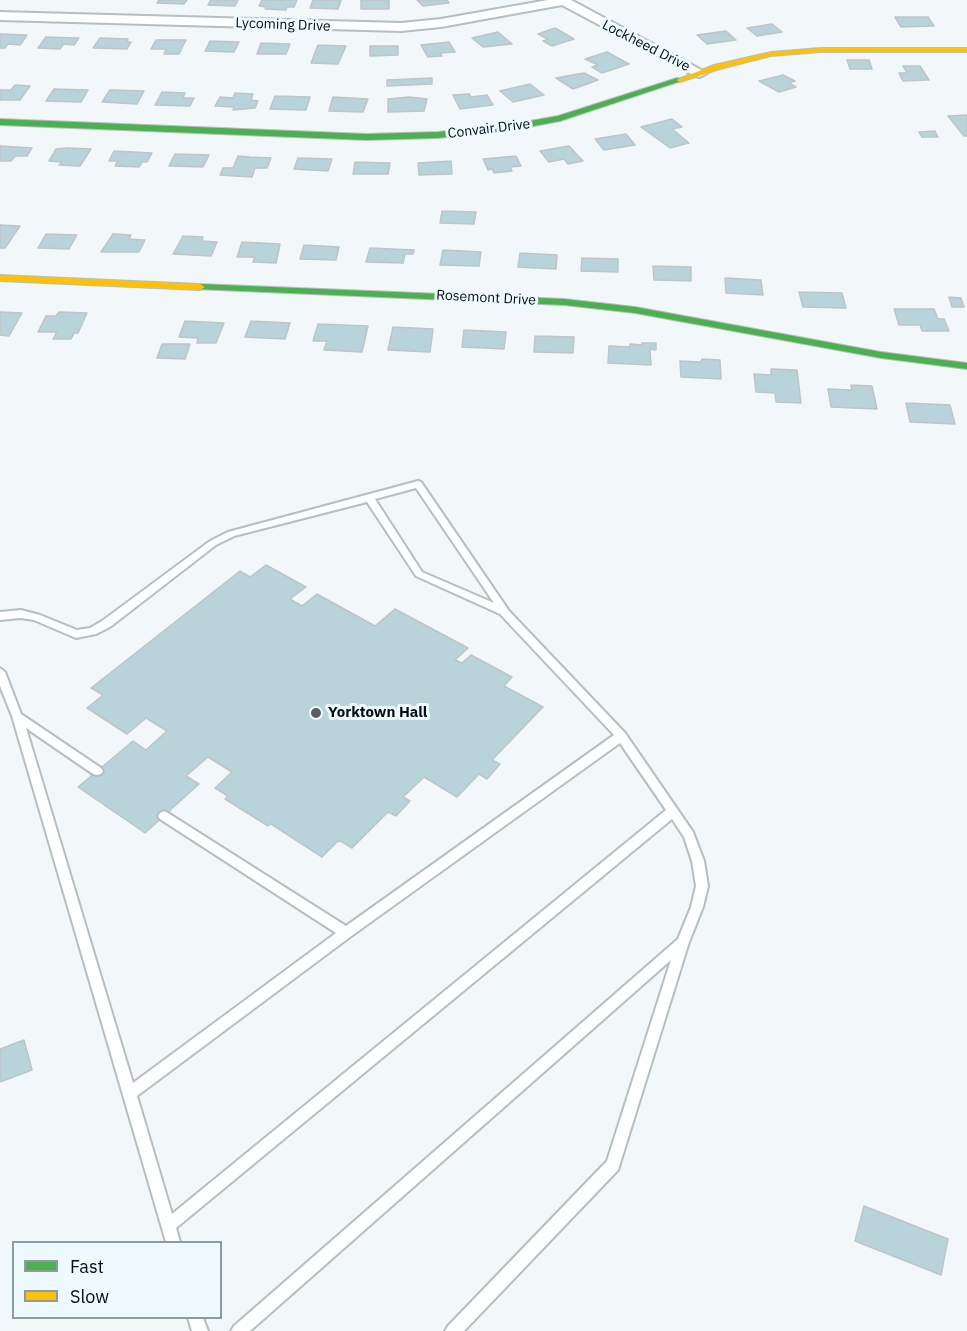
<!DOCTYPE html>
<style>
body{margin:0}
#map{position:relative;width:967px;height:1331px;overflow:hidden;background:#f2f8fa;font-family:"IBM Plex Sans",sans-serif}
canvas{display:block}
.legend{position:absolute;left:12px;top:1241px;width:210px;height:78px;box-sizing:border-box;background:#eefafe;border:2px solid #909b9f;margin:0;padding:8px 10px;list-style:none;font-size:18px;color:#040d11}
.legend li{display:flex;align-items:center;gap:12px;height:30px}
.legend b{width:30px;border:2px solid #909b9f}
</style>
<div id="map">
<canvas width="967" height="1331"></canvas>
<ul class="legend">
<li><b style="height:8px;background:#4caf50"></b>Fast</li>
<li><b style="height:8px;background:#ffc107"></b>Slow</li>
</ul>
</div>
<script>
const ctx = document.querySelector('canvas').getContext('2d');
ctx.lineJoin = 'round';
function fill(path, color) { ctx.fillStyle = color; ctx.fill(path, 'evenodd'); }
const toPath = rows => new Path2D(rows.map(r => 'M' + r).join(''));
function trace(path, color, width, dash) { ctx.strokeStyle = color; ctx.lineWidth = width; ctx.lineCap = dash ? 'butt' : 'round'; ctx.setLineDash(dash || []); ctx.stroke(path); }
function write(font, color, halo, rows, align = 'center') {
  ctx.font = font + ' "IBM Plex Sans",sans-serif'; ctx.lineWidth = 6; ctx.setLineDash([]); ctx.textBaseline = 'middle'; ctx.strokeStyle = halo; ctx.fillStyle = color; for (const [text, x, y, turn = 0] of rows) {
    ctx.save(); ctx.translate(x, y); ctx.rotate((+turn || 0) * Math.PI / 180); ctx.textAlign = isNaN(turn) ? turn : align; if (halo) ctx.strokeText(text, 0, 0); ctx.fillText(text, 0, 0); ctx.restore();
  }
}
const building = toPath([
 [159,0,187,0,184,4,157,3,159,0],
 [211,0,238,0,235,6,208,5,211,0],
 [262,0,297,0,294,7,287,7,286,10,265,9,266,7,259,6,262,0],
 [313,0,341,0,338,9,310,8,313,0],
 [361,0,389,0,389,9,361,9,361,0],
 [417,0,447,0,449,3,423,6,417,0],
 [895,17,928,17,934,26,901,27,895,17],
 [772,24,782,32,757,36,747,28,772,24],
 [555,28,574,39,552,46,543,41,548,39,538,34,555,28],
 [726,31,736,40,707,44,697,35,726,31],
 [498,32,512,44,483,47,472,38,498,32],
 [0,34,27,35,20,45,8,44,5,48,0,48,0,34],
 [46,37,79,38,74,45,63,44,60,49,38,48,46,37],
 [100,38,128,39,127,42,131,42,127,49,93,48,100,38],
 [156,40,186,40,179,54,164,54,166,49,151,49,156,40],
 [210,41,239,42,234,52,205,51,210,41],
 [449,42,455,52,440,53,442,56,428,57,421,45,449,42],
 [261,43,290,44,286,54,257,54,261,43],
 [318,45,346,46,338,64,311,63,318,45],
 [370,46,398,46,398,55,370,56,370,46],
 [607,52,629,64,602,73,592,67,598,65,585,59,607,52],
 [847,60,869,60,872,69,850,69,847,60],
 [903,66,920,66,929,80,903,81,899,73,907,73,903,66],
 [584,73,598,80,573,89,556,78,584,73],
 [783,75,795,81,789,83,796,87,779,92,759,81,783,75],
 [432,78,432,84,387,86,387,80,432,78],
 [530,84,544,95,513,102,500,91,530,84],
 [15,85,30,86,20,100,0,100,0,90,11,90,15,85],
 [54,89,88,90,81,102,46,101,54,89],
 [110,90,144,91,137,104,102,102,110,90],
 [162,92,185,93,183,98,194,98,190,106,155,105,162,92],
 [235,93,253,94,251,100,258,101,255,108,233,110,234,107,215,106,220,97,233,98,235,93],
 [469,94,471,97,487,95,493,105,460,109,453,95,469,94],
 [275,96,310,97,306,110,270,109,275,96],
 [333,97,368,99,363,112,329,111,333,97],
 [409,97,427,99,424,111,388,112,388,99,409,97],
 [967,115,967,136,964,136,948,116,967,115],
 [672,119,682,127,672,129,689,143,670,148,641,127,672,119],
 [935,131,938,137,922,137,919,132,935,131],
 [626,134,635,145,604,150,595,139,626,134],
 [0,146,32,148,27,156,15,156,11,161,0,161,0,146],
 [569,146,583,161,568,164,564,159,549,162,540,151,569,146],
 [56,149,67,148,91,149,80,166,59,165,62,162,49,161,56,149],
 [114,151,152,153,147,162,142,162,139,167,115,166,118,161,109,161,114,151],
 [175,154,209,155,203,167,169,166,175,154],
 [238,156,250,157,271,158,267,168,255,168,252,177,220,175,223,168,233,168,238,156],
 [516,156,521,166,510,167,512,171,494,173,492,169,488,170,483,159,516,156],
 [298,158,332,159,328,171,294,169,298,158],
 [451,161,452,174,419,175,418,163,451,161],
 [355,162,390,163,388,174,353,174,355,162],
 [442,211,476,212,474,224,440,223,442,211],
 [0,225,20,226,5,248,0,248,0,225],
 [46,234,77,235,69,249,38,248,46,234],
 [113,234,131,235,129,239,145,240,139,252,101,252,113,234],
 [183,236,203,237,202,241,217,242,211,256,173,254,183,236],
 [242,242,280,244,276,263,253,262,255,257,237,257,242,242],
 [304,245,339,247,336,260,300,259,304,245],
 [370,248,414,250,413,254,405,254,403,263,366,262,370,248],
 [443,250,481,252,479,266,440,265,443,250],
 [520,253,557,255,556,269,518,267,520,253],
 [582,258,618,259,618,272,581,271,582,258],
 [653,266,691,267,691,281,654,280,653,266],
 [725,278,761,280,763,295,726,293,725,278],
 [799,292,842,293,846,308,803,307,799,292],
 [949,297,961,298,964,307,952,307,949,297],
 [894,309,934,309,938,319,944,319,949,331,922,331,920,325,899,325,894,309],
 [0,312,22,313,9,336,0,335,0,312],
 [59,312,87,313,78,333,74,333,71,339,53,339,57,332,38,332,46,316,56,316,59,312],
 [185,321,224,323,216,343,197,343,198,338,179,337,185,321],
 [251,321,290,323,285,339,245,337,251,321],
 [318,324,368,326,362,352,324,350,327,341,313,341,318,324],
 [393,327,433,329,430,352,388,350,393,327],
 [464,330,506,332,504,349,462,347,464,330],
 [535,336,574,337,573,353,534,352,535,336],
 [642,343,656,343,656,350,650,349,651,365,608,363,609,346,630,347,630,344,642,345,642,343],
 [162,344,190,344,185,359,157,358,162,344],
 [702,359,720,360,721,379,681,377,680,361,701,362,702,359],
 [771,369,797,370,801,403,776,402,775,393,756,392,754,374,771,375,771,369],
 [851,385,872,386,877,409,831,407,828,389,852,390,851,385],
 [906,403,950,405,955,424,910,422,906,403],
 [266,565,306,587,290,599,302,606,317,594,375,626,395,609,468,648,455,660,462,663,471,655,512,677,504,686,543,707,492,760,500,764,487,779,479,774,457,797,424,777,403,797,410,801,396,816,388,812,352,848,339,840,322,857,271,824,268,826,225,799,228,796,215,788,232,772,208,757,186,776,199,784,145,833,78,787,133,741,146,750,167,731,146,718,127,734,87,708,103,695,91,688,240,571,250,577,266,565],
 [24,1040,32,1070,0,1082,0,1049,24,1040],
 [864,1206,948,1239,941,1275,855,1241,864,1206]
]);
const lane = toPath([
 [418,481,421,482,509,611,625,733,693,832,704,861,708,886,703,907,689,942,618,1170,464,1331,445,1331,448,1326,607,1161,671,960,250,1331,231,1331,234,1326,678,939,691,907,696,886,692,861,684,837,672,819,176,1228,180,1242,166,1242,12,716,0,686,0,668,5,672,21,714,101,768,103,771,101,774,97,775,93,774,26,728,133,1083,336,933,160,819,158,816,160,813,164,811,168,813,346,926,614,735,500,614,416,576,367,502,234,536,216,545,110,627,96,634,76,638,34,620,21,618,0,620,0,612,21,610,40,615,77,630,90,628,102,621,210,541,228,532,418,481],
 [416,488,494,603,422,572,375,499,416,488],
 [620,743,666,810,172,1214,137,1096,350,937,620,743],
 [188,1318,203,1318,208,1331,192,1331,188,1318]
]);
const street = toPath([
 [548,0,571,0,707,73,700,77,695,76,562,5,441,27,401,31,0,20,0,12,401,23,441,19,548,0]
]);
const fast = toPath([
 [677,78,684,80,560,121,513,130,438,138,366,140,0,125,0,119,366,134,438,132,513,124,558,116,677,78],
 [200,284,564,299,635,307,881,352,967,363,967,369,881,358,635,313,564,305,196,289,196,285,200,284]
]);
const slow = toPath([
 [820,48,967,48,967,52,820,52,771,56,720,69,680,82,676,80,714,65,771,52,820,48],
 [0,275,200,284,205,287,200,290,0,281,0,275]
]);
const markers = [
 [316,713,6,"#575f63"]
];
const farStreetnames = [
 ["Lycoming Drive",283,25,2],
 ["Lockheed Drive",646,46,27],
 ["Convair Drive",489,129,-7],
 ["Rosemont Drive",486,298,3]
];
const poiNames = [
 ["Yorktown Hall",328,713]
];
fill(building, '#b8d3da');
trace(building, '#bdc5c7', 1.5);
trace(lane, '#b6bec0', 4);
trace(street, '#b6bec0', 4);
trace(fast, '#b6bec0', 2);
trace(slow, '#b6bec0', 2);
fill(lane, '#fdfefe');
fill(street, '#fdfefe');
fill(fast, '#4caf50');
fill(slow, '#ffc107');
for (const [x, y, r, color] of markers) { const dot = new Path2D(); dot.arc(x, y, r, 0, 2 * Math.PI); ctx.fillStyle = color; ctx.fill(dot); trace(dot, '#eefafe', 2); }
write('14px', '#040d11', '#eefafe', farStreetnames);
write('bold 15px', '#040d11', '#eefafe', poiNames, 'left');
</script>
